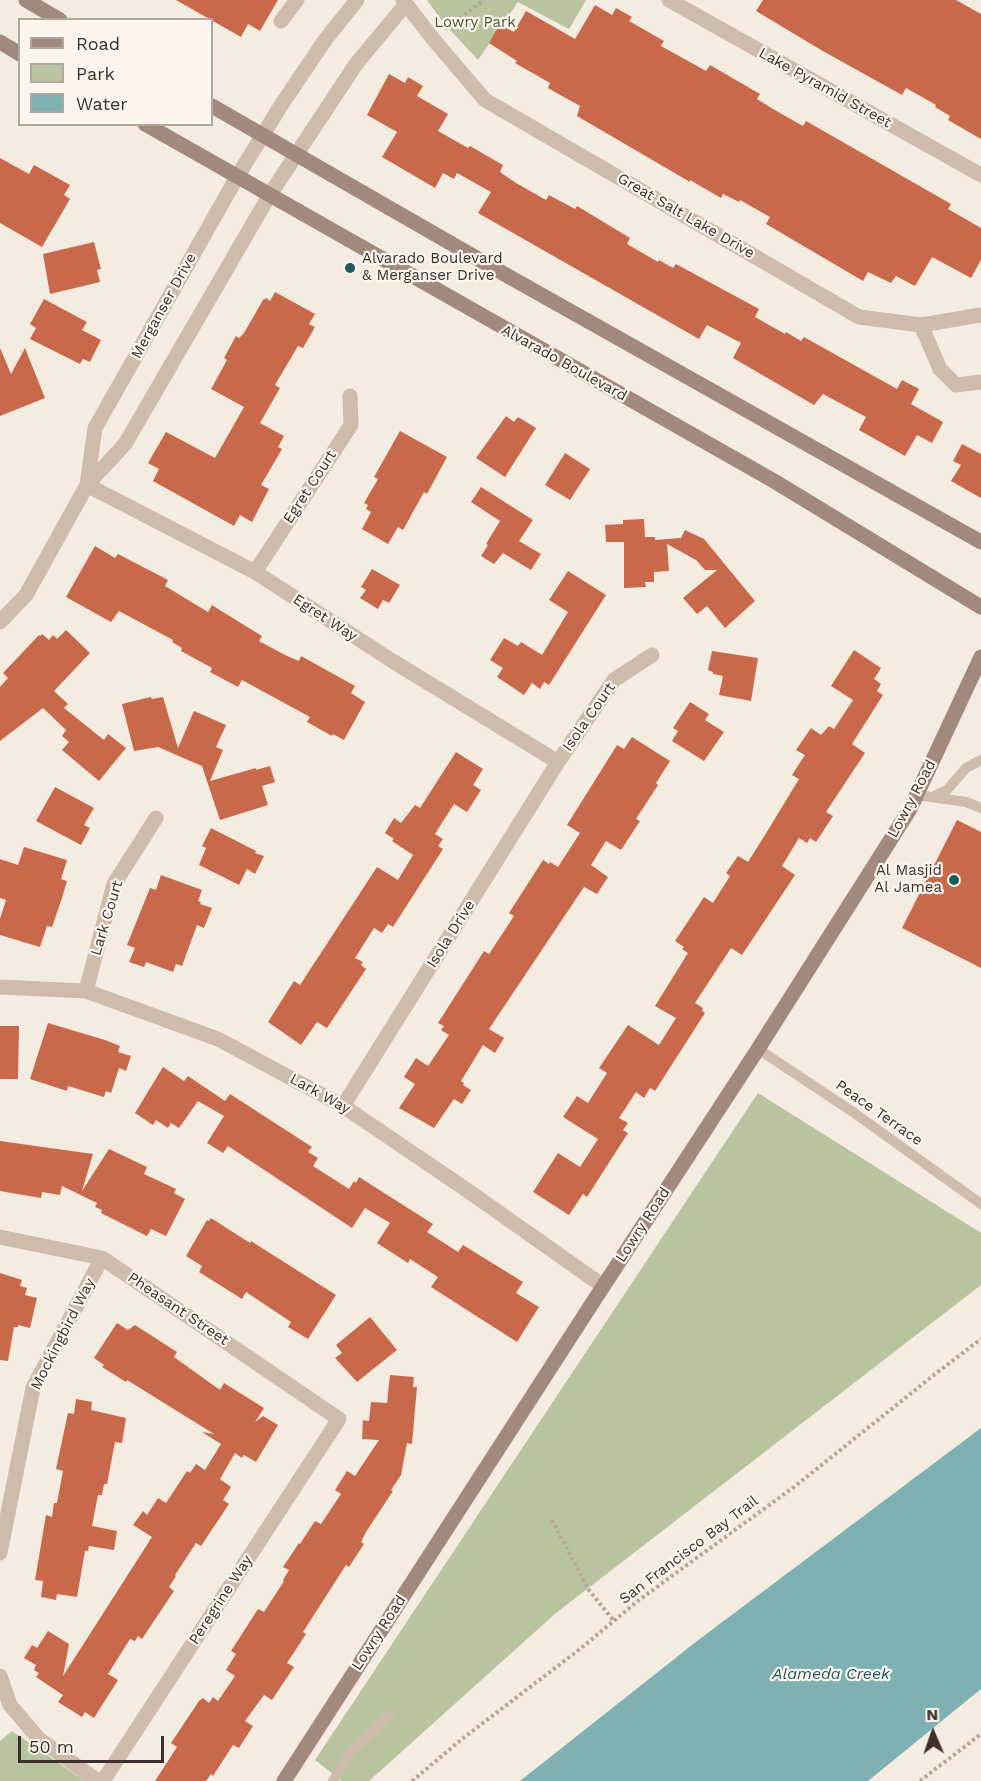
<!DOCTYPE html>
<style>
body{margin:0}
#map{position:relative;width:981px;height:1781px;overflow:hidden;background:#f4ebe1;font-family:"Work Sans",sans-serif}
canvas{display:block}
.legend{position:absolute;left:18px;top:18px;width:195px;height:108px;box-sizing:border-box;background:#fbf5ee;border:2px solid #aea6a0;margin:0;padding:8px 10px;list-style:none;font-size:18px;color:#3b302b}
.legend li{display:flex;align-items:center;gap:12px;height:30px}
.legend b{width:30px;border:2px solid #aea6a0}
.north{position:absolute;left:903px;top:1703px;width:60px;height:60px;-webkit-text-stroke:4px #fbf5ee;paint-order:stroke;rotate:358deg;font-size:16px;font-weight:700;line-height:24px;text-align:center;color:#3b302b}
.north::after{content:'';display:block;margin:auto;width:21px;height:27px;background:#3b302b;clip-path:polygon(50% 0,100% 100%,50% 72%,0 100%)}
.scale{position:absolute;left:18px;top:1736px;width:146px;height:27px;box-sizing:border-box;border:3px solid #3b302b;border-top:0;padding-left:8px;font-size:18px;line-height:21px;white-space:nowrap;color:#3b302b;-webkit-text-stroke:4px #fbf5ee;paint-order:stroke}
</style>
<div id="map">
<canvas width="981" height="1781"></canvas>
<ul class="legend">
<li><b style="height:8px;background:#a18a7d"></b>Road</li>
<li><b style="height:16px;background:#b8c4a0"></b>Park</li>
<li><b style="height:16px;background:#7fb0b2"></b>Water</li>
</ul>
<div class="north">N</div>
<div class="scale">50 m</div>
</div>
<script>
const ctx = document.querySelector('canvas').getContext('2d');
ctx.lineJoin = 'round';
function fill(path, color) { ctx.fillStyle = color; ctx.fill(path, 'evenodd'); }
const toPath = rows => new Path2D(rows.map(r => 'M' + r).join(''));
function trace(path, color, width, dash) { ctx.strokeStyle = color; ctx.lineWidth = width; ctx.lineCap = dash ? 'butt' : 'round'; ctx.setLineDash(dash || []); ctx.stroke(path); }
function write(font, color, halo, rows, align = 'center') {
  ctx.font = font + ' "Work Sans",sans-serif'; ctx.lineWidth = 4.5; ctx.setLineDash([]); ctx.textBaseline = 'middle'; ctx.strokeStyle = halo; ctx.fillStyle = color; for (const [text, x, y, turn = 0] of rows) {
    ctx.save(); ctx.translate(x, y); ctx.rotate((+turn || 0) * Math.PI / 180); ctx.textAlign = isNaN(turn) ? turn : align; if (halo) ctx.strokeText(text, 0, 0); ctx.fillText(text, 0, 0); ctx.restore();
  }
}
const green = toPath([
 [427,0,586,0,569,29,518,2,478,60,442,21],
 [758,1093,981,1233,981,1285,556,1613,369,1781,342,1781,315,1760],
 [12,1731,85,1781,0,1781,0,1741]
]);
const water = toPath([
 [981,1428,981,1689,868,1781,520,1781,697,1641]
]);
const building = toPath([
 [176,0,278,0,260,31,248,24,241,37],
 [763,0,956,0,981,14,981,139,948,120,950,116,935,107,936,105,906,88,902,95,821,50,756,11],
 [595,5,612,15,616,8,632,17,629,21,664,41,661,46,706,71,710,65,760,94,757,99,773,109,803,126,806,121,951,204,948,209,981,228,981,260,971,278,932,257,915,286,896,276,891,283,868,272,863,281,766,224,770,217,740,200,739,202,723,194,721,198,690,180,690,182,577,116,580,106,548,88,550,83,515,63,517,61,489,43,500,24,514,32,526,11,575,39],
 [389,74,405,83,408,77,423,86,417,96,448,114,438,131,468,148,470,146,503,165,500,172,516,183,546,200,549,195,575,209,577,206,630,238,627,244,658,262,659,260,673,268,676,264,759,309,755,317,785,334,786,332,801,341,804,337,897,389,902,380,919,389,911,404,943,422,932,443,917,435,905,456,859,430,866,417,823,394,814,405,733,358,741,343,707,325,699,339,478,213,491,192,457,173,454,179,443,173,435,188,382,157,397,132,367,115],
 [0,158,29,174,34,165,70,185,64,195,70,199,42,247,0,223],
 [94,242,101,269,97,270,100,282,50,294,43,254],
 [275,292,315,314,309,324,315,327,303,348,298,346,275,385,280,388,260,423,284,436,278,447,282,449,261,485,269,489,252,522,240,515,234,526,153,481,159,469,148,463,166,432,215,458,244,407,211,389,227,360,224,358,236,336,239,338,244,333,263,300,266,298,270,301],
 [44,299,87,322,82,330,101,340,90,362,83,359,80,364,30,339,36,328,30,324],
 [0,348,11,374,25,348,45,398,0,416],
 [506,416,514,422,518,417,536,428,505,477,476,458],
 [400,431,447,457,427,494,424,492,403,530,398,527,388,544,362,529,371,512,366,509,368,505,364,503,378,479,374,477],
 [962,444,981,454,981,498,951,481,961,465,953,461],
 [565,453,590,469,570,500,545,485],
 [481,487,533,520,519,541,541,554,531,570,503,553,494,564,481,556,488,545,486,544,500,521,471,502],
 [644,519,645,537,655,537,655,540,681,538,685,530,704,539,755,601,725,628,707,606,697,614,683,598,717,570,705,570,696,560,667,544,669,571,654,572,654,582,645,582,646,587,624,588,624,542,606,542,605,525,623,524,623,520],
 [95,546,115,558,118,554,168,580,165,586,208,612,212,605,218,609,262,636,259,641,287,656,299,661,301,656,355,686,351,693,365,702,344,740,333,734,332,736,307,722,310,717,242,680,238,687,210,672,212,668,181,651,182,648,172,642,173,640,119,611,111,622,66,597],
 [372,569,400,585,389,603,383,600,378,609,360,598,366,590,361,587],
 [568,571,606,595,549,685,544,682,540,689,532,683,524,695,497,677,503,668,490,660,504,638,518,646,521,642,542,655,568,612,549,600],
 [66,630,90,653,54,691,68,704,64,708,104,740,108,734,126,748,99,781,62,750,69,742,62,736,66,730,43,708,0,741,0,687,8,678,3,673,39,635,40,636,42,634,49,640,53,635,57,639],
 [854,650,881,668,874,679,881,684,877,691,883,695,852,744,865,753,826,812,833,816,816,842,810,838,807,843,799,838,782,866,795,875,742,955,731,948,695,1003,703,1008,702,1011,705,1013,655,1091,650,1088,644,1098,636,1092,619,1118,628,1123,623,1130,628,1133,587,1197,583,1194,569,1215,533,1192,558,1153,580,1167,598,1139,563,1117,577,1096,588,1103,607,1073,599,1068,628,1025,659,1045,676,1018,655,1006,688,953,682,949,684,947,675,941,704,897,713,903,730,876,726,873,738,856,748,862,765,835,799,779,792,775,805,755,796,750,811,728,821,735,829,726,834,729,853,700,831,686],
 [712,651,758,658,751,701,719,695,723,676,713,674,713,672,708,670],
 [151,697,152,699,163,697,178,748,194,711,226,725,216,747,223,750,210,781,256,768,256,770,270,766,275,782,262,786,268,805,220,820,202,766,158,747,134,751,122,704],
 [690,702,709,714,705,720,724,732,704,761,672,741,678,731,673,728],
 [632,737,670,761,656,783,658,785,636,819,640,821,621,850,606,841,591,865,608,877,597,894,584,887,489,1029,504,1038,495,1053,483,1045,461,1081,464,1083,463,1085,471,1090,462,1104,454,1099,434,1128,399,1108,415,1084,404,1077,416,1058,428,1066,449,1035,441,1030,444,1026,438,1023,484,951,489,954,514,916,509,913,543,860,549,864,550,862,558,867,580,833,567,825,617,745,624,749],
 [456,752,483,769,473,785,481,790,467,812,454,804,435,834,443,839,438,846,443,849,393,927,388,924,382,933,374,928,355,958,363,962,361,965,366,969,327,1028,317,1022,301,1045,268,1022,294,981,300,985,377,867,398,880,413,855,392,841,394,839,385,833,394,818,401,823,415,805,420,808],
 [55,787,94,808,84,825,90,828,81,845,36,821],
 [957,820,981,832,981,968,902,928],
 [211,828,256,851,255,853,264,856,255,874,247,869,239,885,199,865,206,848,202,846],
 [24,847,67,860,61,879,67,881,62,898,52,927,47,926,40,947,0,935,0,919,6,900,0,898,0,859,18,865],
 [161,875,202,890,198,901,201,902,200,904,212,908,204,928,197,925,182,966,176,964,173,972,146,962,144,967,129,962,135,948,127,945,150,888,156,890],
 [48,1023,105,1040,120,1046,118,1052,131,1056,126,1071,119,1068,111,1093,106,1091,104,1097,68,1086,67,1091,30,1079],
 [0,1026,19,1026,18,1079,0,1079],
 [163,1067,184,1081,188,1076,225,1101,230,1094,312,1147,308,1152,318,1158,313,1166,349,1189,354,1181,356,1183,359,1177,433,1224,427,1232,458,1252,463,1245,523,1282,516,1293,539,1307,517,1342,431,1287,438,1277,410,1259,408,1263,377,1243,390,1223,365,1208,352,1228,228,1146,223,1153,207,1143,224,1116,198,1101,179,1128,171,1123,168,1128,156,1120,153,1125,135,1113],
 [0,1141,93,1154,82,1191,109,1149,147,1167,144,1174,176,1189,174,1193,185,1199,166,1236,151,1229,147,1236,101,1213,102,1210,95,1207,97,1203,62,1186,60,1195,42,1192,41,1198,0,1191],
 [211,1218,250,1243,251,1241,336,1295,308,1339,288,1327,291,1322,246,1292,242,1299,199,1272,202,1266,186,1256,207,1220,209,1221],
 [0,1273,22,1280,20,1286,27,1288,25,1295,37,1298,30,1328,18,1325,18,1327,14,1327,8,1361,0,1360],
 [370,1317,397,1350,357,1382,335,1358,342,1353,336,1345],
 [117,1323,128,1330,135,1325,177,1352,174,1357,220,1390,224,1383,264,1408,255,1422,263,1416,278,1425,256,1462,244,1455,242,1458,235,1453,220,1479,231,1487,223,1500,229,1504,201,1546,196,1543,175,1575,176,1576,169,1587,174,1591,142,1639,138,1636,135,1641,130,1639,108,1674,118,1680,94,1718,85,1712,82,1717,58,1702,63,1695,36,1677,39,1673,34,1670,36,1665,24,1658,32,1645,37,1648,48,1631,69,1644,63,1676,152,1537,133,1525,143,1511,147,1515,158,1498,166,1503,187,1471,190,1473,196,1464,205,1470,221,1444,202,1432,214,1434,127,1380,126,1382,102,1367,104,1365,94,1358],
 [390,1375,414,1377,413,1387,417,1387,412,1444,407,1443,401,1475,391,1490,393,1491,366,1532,361,1542,364,1544,349,1567,346,1565,303,1632,306,1634,287,1663,294,1667,272,1700,264,1695,245,1721,253,1726,239,1748,233,1745,213,1776,211,1774,206,1781,155,1781,177,1747,171,1743,199,1701,203,1698,209,1703,213,1697,218,1701,235,1676,226,1670,236,1654,231,1651,258,1609,264,1612,284,1581,283,1580,289,1570,283,1567,299,1543,300,1544,315,1521,321,1524,341,1494,335,1490,347,1471,355,1476,379,1440,362,1439,363,1420,369,1421,371,1402,387,1403],
 [76,1399,92,1402,91,1410,126,1418,122,1443,115,1442,107,1484,104,1484,102,1495,98,1495,92,1526,117,1531,114,1550,89,1546,88,1551,85,1551,77,1597,57,1594,56,1600,41,1597,43,1581,35,1580,46,1515,52,1517,54,1503,57,1503,63,1471,56,1469,68,1413,74,1414]
]);
const path = toPath([
 [445,29,484,0],
 [552,1520,588,1589,614,1621],
 [412,1781,462,1739,580,1649,639,1600,794,1487,934,1375,981,1339],
 [920,1781,981,1734]
]);
const lane = toPath([
 [917,795,966,802,981,808],
 [932,797,947,790,966,768,981,760],
 [758,1049,853,1112,981,1204],
 [333,1781,350,1753,390,1714]
]);
const street = toPath([
 [403,0,433,39,485,100,859,317,921,325,981,315],
 [669,0,981,175],
 [281,21,297,0],
 [921,325,940,369,956,385,981,382],
 [87,485,95,428,237,177,280,107,325,40,357,0],
 [87,485,255,572,394,662,558,762],
 [255,572,351,425,350,396],
 [0,622,26,595,87,485,125,444,269,196,356,64,406,4],
 [0,987,86,991,218,1039,343,1106,464,1188,603,1286],
 [86,991,114,884,156,818],
 [343,1106,558,762,614,680,652,655],
 [0,1237,102,1258,339,1419,103,1781],
 [0,1553,33,1388,102,1258],
 [0,1676,10,1705,39,1739,98,1781]
]);
const secondary = toPath([
 [26,0,60,20],
 [0,42,20,54],
 [212,106,506,275,981,542],
 [145,124,774,481,981,607],
 [284,1781,593,1302,758,1049,910,809,981,657]
]);
const markers = [
 [350,268,6,"#1f5a5e"],
 [954,880,6,"#1f5a5e"]
];
const parkNames = [
 ["Lowry Park",475,23]
];
const streetNames = [
 ["Lake Pyramid Street",825,88,29],
 ["Great Salt Lake Drive",686,216,30],
 ["Merganser Drive",164,306,-61],
 ["Alvarado Boulevard",564,363,29],
 ["Egret Court",310,487,-57],
 ["Egret Way",325,618,33],
 ["Isola Court",589,717,-55],
 ["Lowry Road",912,799,-62],
 ["Lark Court",107,918,-73],
 ["Isola Drive",451,934,-58],
 ["Lark Way",320,1094,29],
 ["Peace Terrace",879,1113,35],
 ["Lowry Road",643,1225,-57],
 ["Pheasant Street",178,1309,34],
 ["Mockingbird Way",63,1334,-63],
 ["San Francisco Bay Trail",689,1550,-37],
 ["Peregrine Way",221,1600,-57],
 ["Lowry Road",379,1633,-57]
];
const poiNames = [
 ["Alvarado Boulevard",362,259],
 ["& Merganser Drive",362,276],
 ["Al Masjid",942,871,"right"],
 ["Al Jamea",942,888,"right"]
];
const waterNames = [
 ["Alameda Creek",831,1674]
];
fill(green, '#b8c4a0');
fill(water, '#7fb0b2');
fill(building, '#c8694b');
trace(path, '#b9a596', 4, [3, 3]);
trace(lane, '#cdbbac', 10);
trace(street, '#cdbbac', 15);
trace(secondary, '#a18a7d', 15);
for (const [x, y, r, color] of markers) { const dot = new Path2D(); dot.arc(x, y, r, 0, 2 * Math.PI); ctx.fillStyle = color; ctx.fill(dot); trace(dot, '#fbf5ee', 2); }
write('15px', '#4a5a2e', '#fbf5ee', parkNames);
write('15px', '#3b302b', '#fbf5ee', streetNames);
write('15px', '#3b302b', '#fbf5ee', poiNames, 'left');
write('italic 16px', '#1f5a5e', '#fbf5ee', waterNames);
</script>
